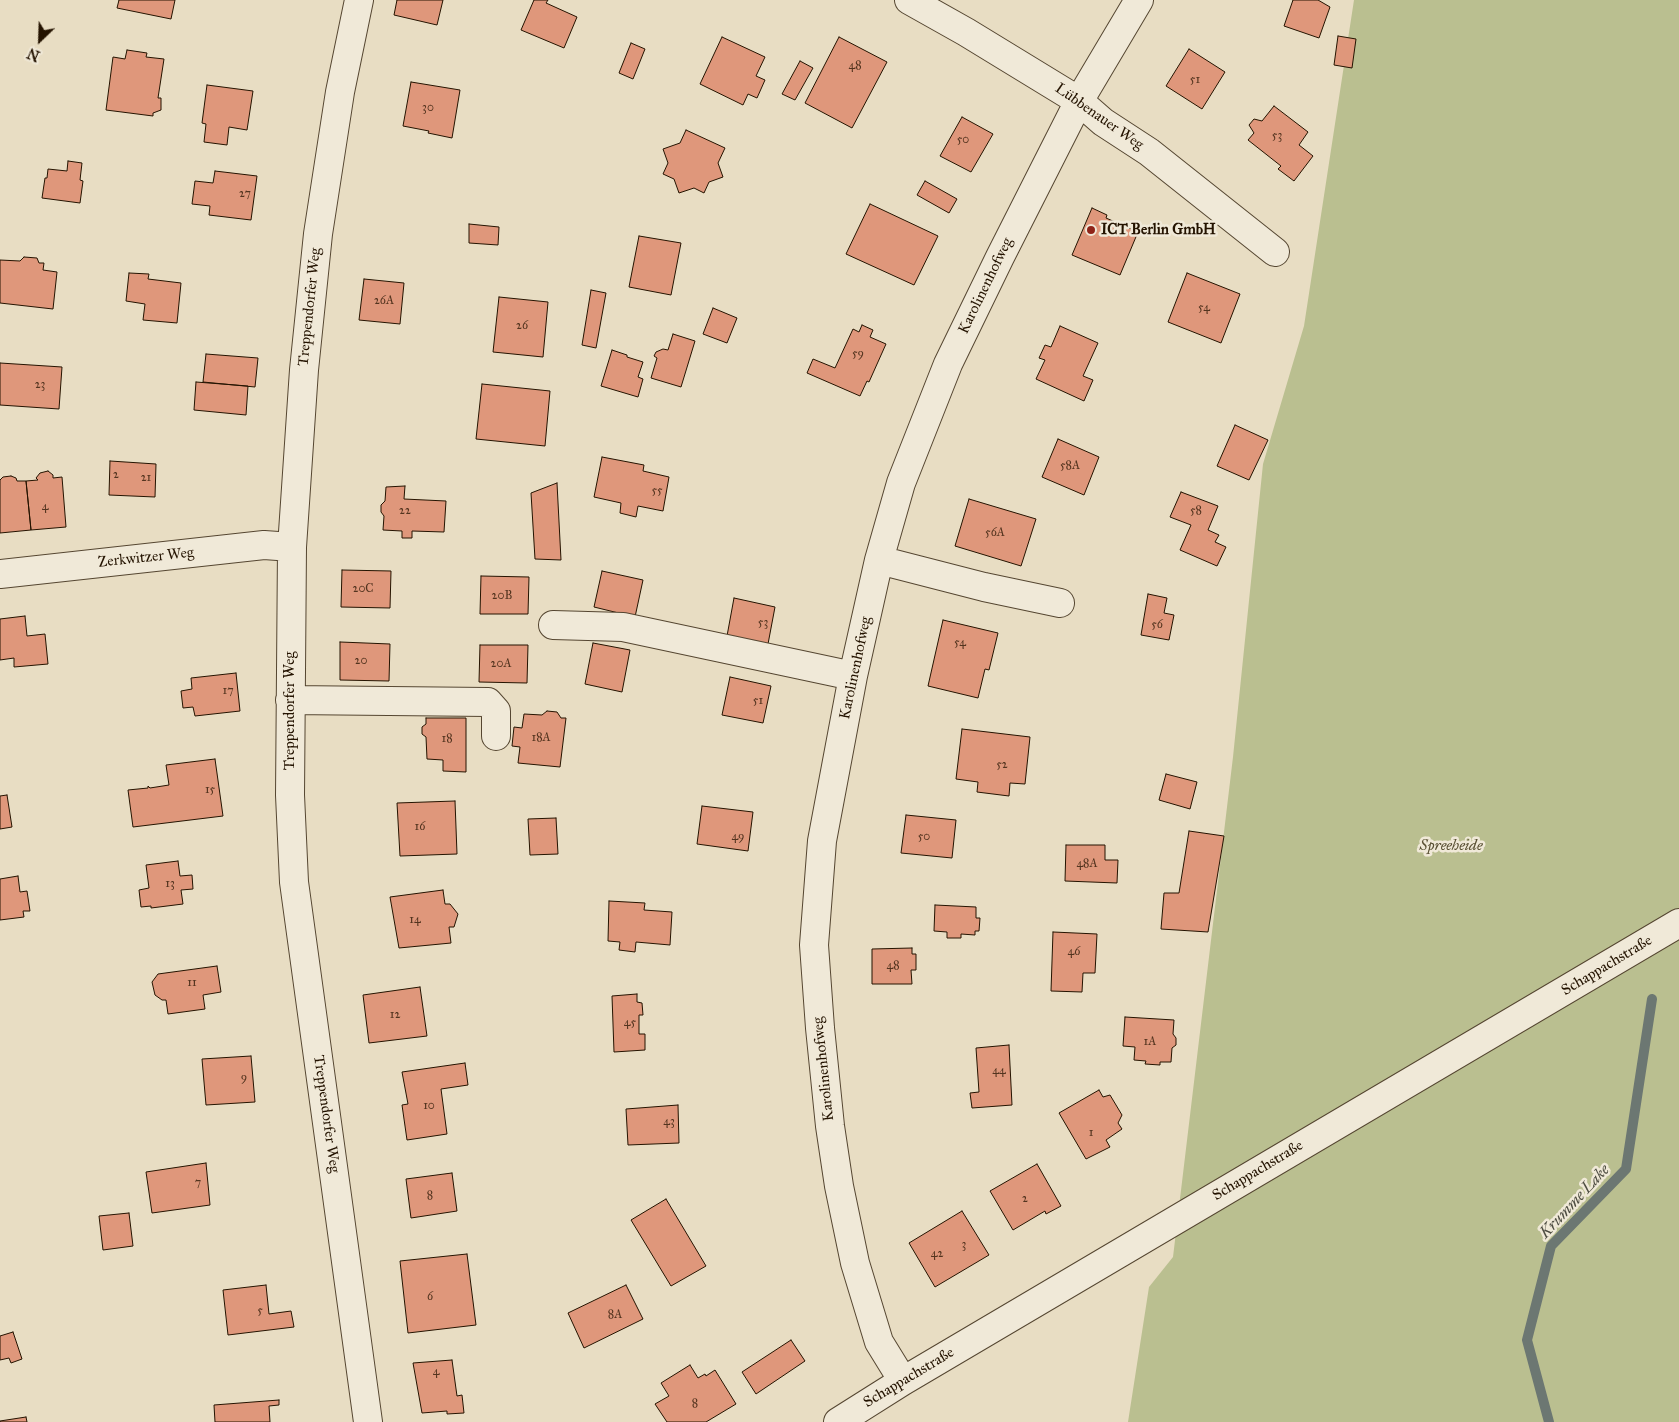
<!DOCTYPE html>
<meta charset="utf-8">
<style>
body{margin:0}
#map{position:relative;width:1679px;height:1422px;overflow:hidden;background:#e8ddc3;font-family:"IM FELL Great Primer",serif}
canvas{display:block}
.north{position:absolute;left:15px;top:15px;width:50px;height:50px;-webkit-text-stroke:4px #f0e9d8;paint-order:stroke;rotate:204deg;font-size:14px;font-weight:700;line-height:20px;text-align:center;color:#241300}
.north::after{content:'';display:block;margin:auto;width:18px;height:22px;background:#241300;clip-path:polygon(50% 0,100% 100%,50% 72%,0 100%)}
</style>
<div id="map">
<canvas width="1679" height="1422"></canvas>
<div class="north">N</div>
</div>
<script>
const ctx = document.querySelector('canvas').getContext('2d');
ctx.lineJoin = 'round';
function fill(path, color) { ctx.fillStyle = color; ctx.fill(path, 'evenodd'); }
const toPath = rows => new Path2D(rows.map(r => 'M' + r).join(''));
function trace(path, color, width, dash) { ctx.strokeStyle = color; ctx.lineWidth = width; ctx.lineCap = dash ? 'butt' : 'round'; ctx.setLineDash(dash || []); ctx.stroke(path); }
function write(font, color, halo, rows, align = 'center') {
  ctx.font = font + ' "IM FELL Great Primer",serif'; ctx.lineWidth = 5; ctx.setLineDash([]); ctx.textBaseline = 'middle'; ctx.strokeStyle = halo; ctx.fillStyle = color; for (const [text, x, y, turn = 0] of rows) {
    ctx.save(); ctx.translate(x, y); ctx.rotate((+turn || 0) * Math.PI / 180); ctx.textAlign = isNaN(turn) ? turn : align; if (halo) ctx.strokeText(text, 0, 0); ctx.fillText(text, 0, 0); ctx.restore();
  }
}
const green = toPath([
 [1354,0,1679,0,1679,1422,1128,1422,1149,1287,1173,1257,1233,757,1263,464,1304,326]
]);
const stream = toPath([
 [1549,1422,1527,1340,1551,1246,1626,1169,1652,999]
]);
const building = toPath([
 [119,0,175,0,171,19,117,8,119,0],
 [397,0,443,0,437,25,394,15,397,0],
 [534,0,548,0,546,3,577,17,564,48,521,30,534,0],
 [1293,0,1318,0,1330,7,1319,38,1284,26,1293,0],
 [1338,36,1356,39,1352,68,1334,65,1338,36],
 [722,37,765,57,756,76,765,80,757,98,748,94,743,105,700,84,722,37],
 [839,37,887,62,852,128,805,103,839,37],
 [631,43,645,49,633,79,619,73,631,43],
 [1189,49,1225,72,1202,109,1166,86,1189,49],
 [127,50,147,53,146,57,164,59,158,98,161,98,161,110,153,113,153,116,106,110,113,57,125,59,127,50],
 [800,61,813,68,795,100,782,94,800,61],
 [411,82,460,90,452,138,428,133,429,131,403,126,411,82],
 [207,85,253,91,247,130,229,127,227,145,204,142,206,124,202,123,207,85],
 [1274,106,1308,132,1299,145,1313,156,1294,181,1278,169,1281,166,1248,140,1254,133,1249,125,1254,119,1262,121,1274,106],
 [962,117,993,134,971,172,940,156,962,117],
 [686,130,725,148,718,163,723,177,709,182,704,193,694,188,679,193,674,179,663,174,668,163,663,149,680,143,686,130],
 [68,161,82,163,80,180,83,181,80,203,42,198,45,178,47,178,48,169,67,171,68,161],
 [215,171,257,176,251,220,209,215,210,206,192,204,195,181,213,183,215,171],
 [925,181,957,199,949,213,917,195,925,181],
 [870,204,938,236,914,285,846,254,870,204],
 [1092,208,1107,215,1106,218,1138,232,1120,275,1072,255,1092,208],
 [469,224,499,227,498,245,469,243,469,224],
 [639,236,681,243,671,295,629,287,639,236],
 [24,257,37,258,39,263,44,263,43,270,57,272,53,309,0,303,0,260,20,261,24,257],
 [129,273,149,274,148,279,181,283,177,323,143,320,145,304,126,301,129,273],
 [1187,273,1240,294,1221,343,1168,322,1187,273],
 [364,279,404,283,400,324,359,320,364,279],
 [591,290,606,293,596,348,582,345,591,290],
 [499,297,548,302,543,357,493,352,499,297],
 [713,308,737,318,727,343,703,334,713,308],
 [862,325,873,330,870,337,886,344,869,382,867,381,860,396,807,373,813,359,835,368,853,329,859,332,862,325],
 [1060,326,1098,343,1083,376,1093,380,1084,401,1036,379,1045,360,1039,358,1045,345,1051,347,1060,326],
 [673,334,695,341,681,387,651,378,657,358,654,356,656,352,663,349,668,350,673,334],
 [612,350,627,355,627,357,643,362,638,377,643,379,638,397,601,386,612,350],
 [206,354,258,358,255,387,203,382,206,354],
 [0,363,62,367,59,409,0,405,0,363],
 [196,382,248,386,246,415,194,410,196,382],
 [482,384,550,391,545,446,476,439,482,384],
 [1235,425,1268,440,1249,480,1217,466,1235,425],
 [1058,439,1099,457,1084,495,1042,477,1058,439],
 [602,457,644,465,643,471,669,477,663,511,638,506,636,517,620,513,621,503,594,497,602,457],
 [110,461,156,464,155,497,109,495,110,461],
 [48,471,53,475,53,478,62,477,66,527,31,530,26,481,38,480,36,478,40,473,48,471],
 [11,476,16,478,17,481,26,481,31,530,0,533,0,480,3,477,11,476],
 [557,483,561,560,535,559,531,493,557,483],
 [405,486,404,499,446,501,444,532,412,531,412,538,402,538,402,531,383,530,384,516,381,512,381,505,385,501,386,487,405,486],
 [1181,492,1218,506,1208,530,1219,535,1215,542,1226,547,1217,566,1180,550,1191,525,1170,517,1181,492],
 [969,499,1036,519,1021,566,955,546,969,499],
 [342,570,391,571,390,608,341,607,342,570],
 [602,571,643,580,635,617,594,607,602,571],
 [481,576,529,577,528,614,480,614,481,576],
 [1148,594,1167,598,1164,613,1174,615,1169,640,1141,635,1148,594],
 [734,598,775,607,768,644,727,636,734,598],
 [25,616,27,636,45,634,48,664,14,667,14,658,0,660,0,619,25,616],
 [943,620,998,633,989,670,985,669,978,698,928,686,943,620],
 [340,642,390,644,389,681,340,680,340,642],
 [593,643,630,650,622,692,585,684,593,643],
 [480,645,528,645,527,683,479,682,480,645],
 [236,673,240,711,195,716,193,707,183,708,181,691,192,689,191,678,236,673],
 [730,677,771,686,763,723,722,715,730,677],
 [547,711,557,712,561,718,566,718,560,767,518,763,520,747,512,746,514,727,522,728,524,714,542,715,547,711],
 [426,718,466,718,466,772,443,771,443,760,427,759,426,737,422,734,422,727,426,724,426,718],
 [962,729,1030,737,1025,784,1010,783,1009,796,977,792,978,782,956,779,962,729],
 [215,759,223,816,133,827,128,790,148,788,148,786,150,788,169,785,166,765,215,759],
 [1166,774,1197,782,1190,809,1159,800,1166,774],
 [7,795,12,827,0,829,0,796,7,795],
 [455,801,457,854,400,856,397,803,455,801],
 [702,806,753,812,748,851,697,844,702,806],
 [906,815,956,820,952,858,901,853,906,815],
 [556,818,558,854,530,855,528,819,556,818],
 [1189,831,1224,836,1208,932,1161,929,1164,893,1179,893,1189,831],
 [1066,845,1105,845,1105,860,1118,860,1117,883,1065,881,1066,845],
 [178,861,180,876,192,875,193,889,181,890,183,904,151,908,151,906,141,907,139,890,149,888,146,865,178,861],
 [18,876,20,892,27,891,30,911,23,911,24,917,0,920,0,879,18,876],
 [443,890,445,904,450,904,458,914,454,927,449,927,451,943,399,948,390,897,443,890],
 [609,901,645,903,644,910,672,912,670,945,636,942,635,952,619,950,620,942,608,941,609,901],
 [935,905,976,907,976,918,980,918,979,931,975,931,975,935,961,934,961,938,947,938,947,932,934,931,935,905],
 [1053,932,1097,934,1095,973,1083,973,1082,992,1051,991,1053,932],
 [912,948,912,954,916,954,916,970,911,970,912,984,872,984,872,949,912,948],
 [217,966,221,992,203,995,205,1009,168,1014,166,1000,162,1000,155,995,152,982,158,974,217,966],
 [420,987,427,1036,369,1043,363,995,420,987],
 [637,994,637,1002,642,1003,643,1015,639,1015,639,1034,645,1034,645,1050,614,1052,612,996,637,994],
 [1125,1017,1174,1020,1173,1034,1176,1038,1176,1045,1172,1048,1171,1062,1160,1062,1160,1065,1145,1064,1146,1061,1134,1060,1135,1047,1123,1046,1125,1017],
 [1009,1045,1012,1105,972,1108,970,1093,979,1092,976,1048,1009,1045],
 [251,1056,255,1102,206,1105,202,1059,251,1056],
 [465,1063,468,1085,441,1089,447,1134,407,1140,402,1105,408,1104,402,1072,465,1063],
 [1099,1090,1103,1097,1110,1095,1122,1115,1118,1123,1122,1129,1106,1140,1110,1147,1086,1159,1059,1113,1099,1090],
 [678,1105,679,1143,628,1145,626,1109,678,1105],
 [206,1163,210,1205,152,1213,146,1172,206,1163],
 [1037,1164,1061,1206,1046,1214,1045,1211,1013,1230,990,1191,1037,1164],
 [452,1173,457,1211,411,1218,406,1179,452,1173],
 [666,1199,706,1266,671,1286,631,1220,666,1199],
 [962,1211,989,1255,935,1287,909,1243,962,1211],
 [129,1213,133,1246,103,1250,99,1216,129,1213],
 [467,1254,476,1325,408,1333,400,1261,467,1254],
 [266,1285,269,1314,291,1311,294,1327,228,1335,223,1290,266,1285],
 [626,1285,643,1319,584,1348,568,1313,626,1285],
 [13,1332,22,1359,11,1363,9,1358,0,1360,0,1336,13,1332],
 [791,1340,805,1361,756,1394,742,1372,791,1340],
 [452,1360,457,1396,462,1395,464,1413,447,1414,447,1411,422,1413,413,1363,452,1360],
 [690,1365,698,1378,705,1374,706,1376,715,1370,736,1404,706,1422,667,1422,655,1404,669,1396,661,1383,690,1365],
 [279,1400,279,1405,269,1406,270,1422,215,1422,214,1405,279,1400],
 [26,1417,27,1422,0,1422,0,1421,26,1417]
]);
const minor = toPath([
 [359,0,340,92,318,234,304,370,292,547,290,795,294,882,368,1422],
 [909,0,966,32,1079,101,1103,122,1149,152,1275,252],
 [879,560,984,587,1060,603],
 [0,574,264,545,292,547],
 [553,625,623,627,853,676],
 [290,700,488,702,496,711,496,736],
 [903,1381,879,1342,855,1263,839,1186,830,1126,820,1028,814,945,822,841,853,676,879,560,901,483,948,364,1000,257,1079,101,1139,0],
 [838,1422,903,1381,1679,923]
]);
const markers = [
 [1091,230,5,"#8f2418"]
];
const numberNames = [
 ["48",855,66],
 ["51",1195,80],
 ["30",428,108],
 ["53",1277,136],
 ["50",963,140],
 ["27",245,194],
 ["26A",384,301],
 ["54",1204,308],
 ["26",522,326],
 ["59",858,354],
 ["23",40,385],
 ["58A",1070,466],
 ["2",116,475],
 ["21",146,478],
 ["55",657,491],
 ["4",45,507],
 ["22",405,511],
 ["58",1196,511],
 ["56A",995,533],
 ["20C",363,589],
 ["20B",502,596],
 ["53",763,623],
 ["56",1157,625],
 ["54",960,643],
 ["20",361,661],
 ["20A",501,664],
 ["17",228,691],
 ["51",758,701],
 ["18A",541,738],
 ["18",447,739],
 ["52",1002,765],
 ["15",210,790],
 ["16",420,827],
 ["49",738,837],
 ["50",924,837],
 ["48A",1087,864],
 ["13",170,884],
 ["14",415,920],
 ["46",1074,952],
 ["48",893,966],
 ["11",192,983],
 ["12",395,1015],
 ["45",630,1023],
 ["1A",1150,1042],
 ["44",999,1071],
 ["9",244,1078],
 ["10",429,1106],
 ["43",669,1122],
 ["1",1091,1133],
 ["7",198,1183],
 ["8",430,1196],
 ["2",1025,1199],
 ["3",964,1245],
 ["42",937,1254],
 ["6",430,1297],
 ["5",260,1311],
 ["8A",615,1315],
 ["4",436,1372],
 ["8",695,1404]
];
const streetNames = [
 ["Lübbenauer Weg",1099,117,35],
 ["Karolinenhofweg",986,286,-64],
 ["Treppendorfer Weg",310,307,-84],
 ["Zerkwitzer Weg",146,558,-6],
 ["Karolinenhofweg",856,668,-78],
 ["Treppendorfer Weg",290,711,-90],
 ["Schappachstraße",1607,966,-31],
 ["Karolinenhofweg",824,1069,-96],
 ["Treppendorfer Weg",326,1114,82],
 ["Schappachstraße",1258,1171,-31],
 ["Schappachstraße",909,1378,-31]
];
const poiNames = [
 ["ICT Berlin GmbH",1101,230]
];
const parkNames = [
 ["Spreeheide",1451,846]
];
const waterNames = [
 ["Krumme Lake",1575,1202,-47]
];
fill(green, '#babf90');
trace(stream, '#6c7772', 10);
fill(building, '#df977b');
trace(building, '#241300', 1);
trace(minor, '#554631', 30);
trace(minor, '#f0e9d8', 28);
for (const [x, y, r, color] of markers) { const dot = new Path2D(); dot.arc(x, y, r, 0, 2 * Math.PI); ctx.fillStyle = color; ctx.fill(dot); trace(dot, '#f0e9d8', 2); }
write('12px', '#53341f', null, numberNames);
write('15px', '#241300', '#f0e9d8', streetNames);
write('bold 15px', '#241300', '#f0e9d8', poiNames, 'left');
write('italic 15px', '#584f32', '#f0e9d8', parkNames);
write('italic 16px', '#4e4d42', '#f0e9d8', waterNames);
</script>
